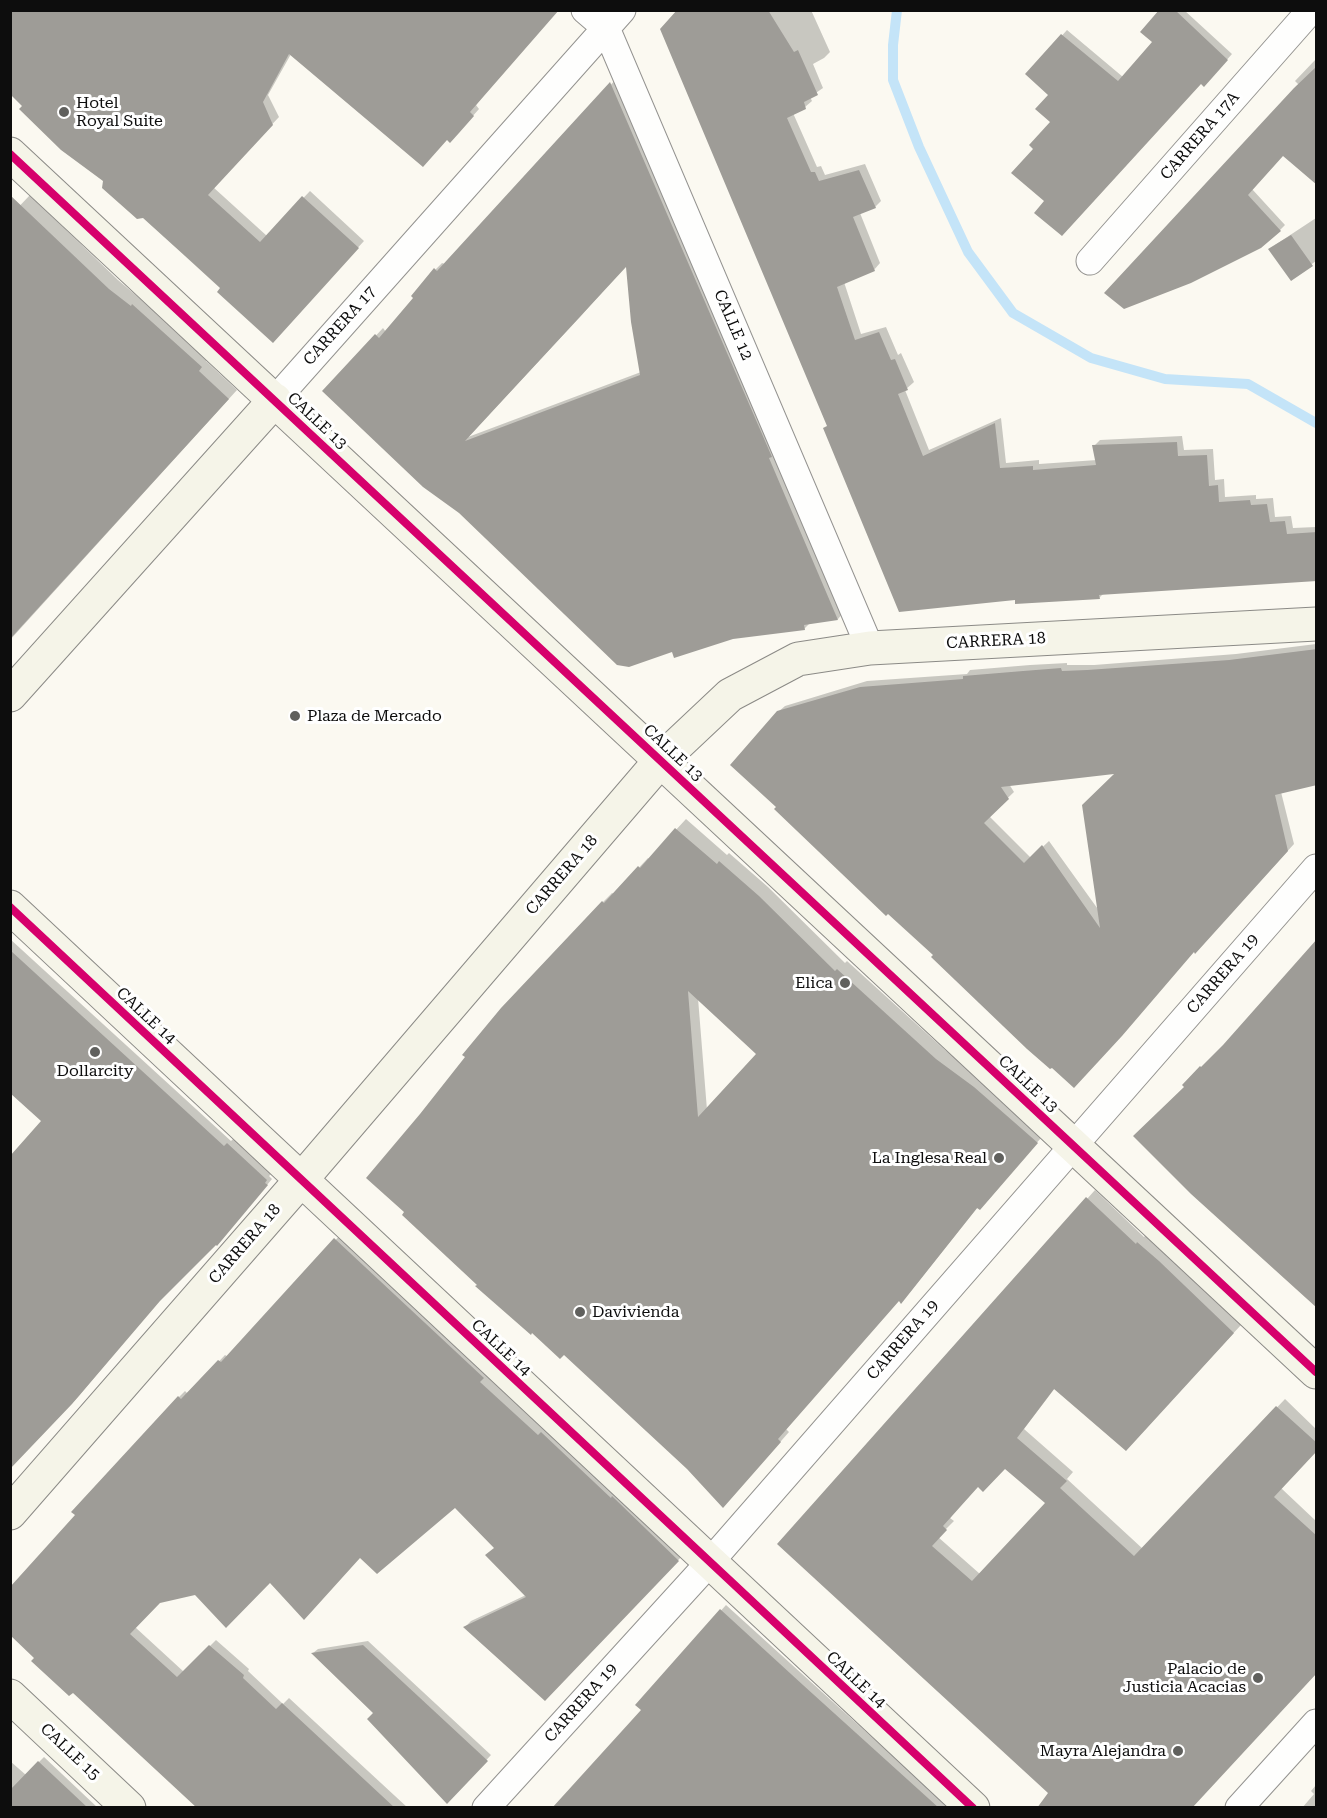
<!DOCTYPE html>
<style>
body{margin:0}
#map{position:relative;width:1327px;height:1818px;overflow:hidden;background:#fbf9f1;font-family:"Roboto Serif",serif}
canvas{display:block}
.frame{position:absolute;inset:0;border:12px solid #0d0d0d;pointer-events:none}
</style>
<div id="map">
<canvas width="1327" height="1818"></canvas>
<div class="frame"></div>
</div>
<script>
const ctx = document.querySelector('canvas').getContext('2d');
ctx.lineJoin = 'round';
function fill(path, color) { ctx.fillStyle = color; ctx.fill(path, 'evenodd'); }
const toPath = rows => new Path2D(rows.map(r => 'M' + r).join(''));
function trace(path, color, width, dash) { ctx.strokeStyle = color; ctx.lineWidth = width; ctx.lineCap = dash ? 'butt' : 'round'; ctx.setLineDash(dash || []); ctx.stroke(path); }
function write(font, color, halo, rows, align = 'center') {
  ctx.font = font + ' "Roboto Serif",serif'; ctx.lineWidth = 6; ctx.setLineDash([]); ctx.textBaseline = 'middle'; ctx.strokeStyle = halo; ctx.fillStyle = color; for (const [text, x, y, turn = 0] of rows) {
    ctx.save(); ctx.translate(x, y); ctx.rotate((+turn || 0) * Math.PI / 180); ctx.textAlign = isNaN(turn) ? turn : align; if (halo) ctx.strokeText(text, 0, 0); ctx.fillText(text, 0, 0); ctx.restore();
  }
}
const shadow = toPath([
 [551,10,476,105,479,109,456,135,291,54,268,95,279,117,213,187,267,236,310,191,364,241,279,334,222,287,10,92],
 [679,10,811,10,830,52,824,58,813,64,823,88,810,97,812,101,805,107,793,113,817,167,821,166,825,175,865,164,881,201,875,207,860,213,880,263,874,270,844,282,861,334,886,327,898,355,901,353,914,382,905,390,929,450,1001,418,1006,463,1039,460,1039,464,1097,460,1094,446,1100,440,1182,436,1184,450,1213,449,1215,480,1224,479,1225,497,1256,495,1256,499,1273,498,1275,517,1291,516,1293,528,1316,527,1316,580,1104,593,1099,598,1016,599,829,425],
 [1161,10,1184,10,1232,54,1209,80,1201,82,1047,201,1035,149,1052,122,1050,95,1027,74,1067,30,1123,77,1154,42],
 [1316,59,1316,167,1283,154,1252,189,1285,225,1280,230,1190,282,1299,85,1295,81],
 [618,77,844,612,838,619,810,623,804,629,733,638,673,650,459,512,324,391,383,328,386,332,415,298,435,270,442,263,445,264],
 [627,264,641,372,468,437,580,317],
 [30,195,118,280,210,358,206,361,237,390,10,640,10,216],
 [1316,218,1316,261,1291,279,1275,245],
 [1316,644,1316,783,1281,792,1294,844,1201,946,935,955,778,806,778,712,785,706,867,681,967,674,970,670,1030,665,1067,663,1067,665,1094,665,1236,654],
 [1118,772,1100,912,1049,841,1031,858,989,816,1014,792,1009,784],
 [686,819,727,855,729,853,768,887,845,963,847,961,945,1050,983,1078,1046,1132,989,1199,978,1207,910,1292,899,1300,786,1429,789,1432,732,1497,603,902,612,893,614,894,648,858,649,859],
 [698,998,758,1054,707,1110],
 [10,939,231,1141,234,1138,272,1173,269,1176,272,1179,223,1238,165,1293,78,1397,10,1468,10,1158,44,1120,10,1091],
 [1095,1190,1144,1237,1146,1235,1241,1325,1133,1442,1055,1388,1024,1429,1073,1472,1067,1479,1143,1549,1285,1399,1316,1429,1316,1449,1281,1488,1316,1521,1316,1671,1050,1793,779,1544],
 [1005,1467,1047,1503,980,1574,938,1537,954,1521,950,1518,978,1485],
 [342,1233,489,1371,485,1374,684,1554,545,1699,465,1627,471,1621,526,1595,495,1548,455,1505,360,1556,270,1581,195,1593,160,1602,135,1627,184,1672,216,1640,249,1669,248,1671,283,1704,289,1698,408,1808,197,1808,77,1515,74,1512,179,1397,185,1391,188,1394,225,1355,228,1357],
 [726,1605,950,1808,554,1808,643,1710,637,1704],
 [368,1641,491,1755,447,1802,375,1713,313,1653,318,1649],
 [44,1757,98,1808,10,1808,10,1761,26,1775],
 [1316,1785,1316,1808,1302,1808,1314,1794,1311,1791]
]);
const stream = toPath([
 [897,10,893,45,893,80,919,147,968,252,1013,313,1091,358,1165,379,1248,384,1316,423]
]);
const building = toPath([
 [10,10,559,10,470,112,474,116,459,133,450,143,447,140,423,167,289,54,263,102,273,125,208,195,260,242,302,196,359,248,273,343,217,292,220,288,185,256,143,218,137,219,102,188,103,181,61,150,19,109,22,106,10,94],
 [677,10,768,10,794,52,798,50,818,95,804,102,806,109,787,118,811,172,815,172,819,181,859,170,876,208,853,217,875,271,837,287,855,340,879,332,891,360,895,359,908,390,898,394,923,456,995,423,1000,468,1033,466,1033,470,1096,465,1092,445,1177,442,1178,456,1207,455,1209,486,1218,485,1219,502,1250,500,1251,505,1267,504,1270,522,1285,521,1287,534,1317,532,1317,581,1099,595,1100,599,1015,604,1015,600,899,612,823,428,827,426,660,29],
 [1159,10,1175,10,1228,60,1204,87,1201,84,1062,236,1034,213,1044,201,1011,173,1033,149,1029,145,1050,122,1035,109,1048,95,1025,74,1061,34,1118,81,1152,42,1140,32],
 [1317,66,1317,185,1283,156,1248,195,1281,231,1261,248,1191,283,1124,309,1104,293,1294,88],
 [610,82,772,457,769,458,838,620,804,625,805,630,733,639,674,658,672,652,629,667,617,665,459,513,423,487,322,391,375,334,379,338,413,298,411,296,434,268,437,271],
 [626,267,631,322,640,375,465,441],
 [10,195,109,289,131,306,132,304,202,367,199,371,229,399,10,639],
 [1291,235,1313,266,1291,281,1268,249],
 [1317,649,1317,785,1275,795,1288,851,1195,954,1194,952,1122,1036,1074,1088,1052,1068,1050,1069,1027,1049,931,957,933,955,888,914,886,916,774,809,776,807,730,765,777,711,860,687,963,679,963,676,1023,671,1061,668,1062,671,1087,670,1229,660],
 [1114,774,1082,805,1100,928,1042,845,1024,863,984,823,1009,799,1001,787],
 [675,828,717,864,719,861,759,896,835,971,837,969,936,1059,974,1087,1038,1143,980,1210,977,1208,901,1304,899,1301,778,1439,781,1442,723,1508,687,1469,564,1355,560,1359,532,1333,531,1335,475,1286,477,1285,402,1215,404,1212,366,1178,420,1114,465,1057,462,1055,501,1008,602,901,604,903,638,866,640,868],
 [688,991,756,1054,698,1117],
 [1317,939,1317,1308,1191,1194,1133,1136,1184,1087,1182,1085,1200,1066,1201,1067,1223,1045],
 [10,950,224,1146,227,1143,267,1180,265,1183,268,1185,217,1246,216,1245,160,1301,72,1404,10,1469,10,1156,41,1121,10,1093],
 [1086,1197,1136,1244,1137,1242,1159,1261,1234,1333,1126,1451,1054,1389,1017,1438,1067,1481,1060,1488,1134,1556,1276,1406,1317,1443,1317,1451,1274,1497,1317,1536,1317,1673,1192,1808,1037,1808,1048,1793,777,1544],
 [1005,1469,1045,1503,972,1581,932,1546,947,1530,943,1526,978,1487,983,1492],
 [334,1238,484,1378,480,1382,538,1435,541,1432,611,1498,612,1496,679,1561,545,1701,463,1627,526,1597,485,1555,494,1548,455,1508,377,1574,360,1558,304,1620,270,1583,226,1628,195,1595,160,1603,130,1634,177,1677,209,1645,244,1675,243,1678,276,1709,282,1703,395,1808,197,1808,73,1693,69,1696,31,1661,34,1658,10,1635,10,1587,75,1515,71,1512,178,1396,181,1399,218,1360,221,1362],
 [720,1609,803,1685,939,1808,552,1808,641,1710,635,1705],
 [363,1645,488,1761,447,1804,367,1719,373,1713,311,1653],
 [38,1761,88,1808,10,1808,10,1790]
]);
const street = toPath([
 [585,10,606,28,870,648],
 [1090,261,1311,10],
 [275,400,622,10],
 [486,1808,710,1562,1316,868],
 [1239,1808,1316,1723]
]);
const secondary = toPath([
 [10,154,1316,1372],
 [10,695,275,400],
 [10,907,973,1808],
 [10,1513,301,1180,661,760,730,695,798,659,870,648,1316,624],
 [10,1696,129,1808]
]);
const cycleway = toPath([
 [10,154,1316,1372],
 [10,907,973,1808]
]);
const markers = [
 [64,112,6,"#60605d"],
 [295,716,6,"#60605d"],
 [845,983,6,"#60605d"],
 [95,1052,6,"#60605d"],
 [999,1158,6,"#60605d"],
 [580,1312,6,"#60605d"],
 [1258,1678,6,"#60605d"],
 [1178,1751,6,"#60605d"]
];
const poiNames = [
 ["Hotel",76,103,"left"],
 ["Royal Suite",76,121,"left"],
 ["Plaza de Mercado",307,716,"left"],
 ["Elica",833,983],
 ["Dollarcity",95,1071,"center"],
 ["La Inglesa Real",987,1158],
 ["Davivienda",592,1312,"left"],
 ["Palacio de",1246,1669],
 ["Justicia Acacias",1246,1687],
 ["Mayra Alejandra",1166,1751]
];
const streetNames = [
 ["CARRERA 17A",1200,136,-49],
 ["CALLE 12",733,325,67],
 ["CARRERA 17",340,326,-48],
 ["CALLE 13",317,421,43],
 ["CARRERA 18",996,641,-3],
 ["CALLE 13",673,753,43],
 ["CARRERA 18",562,875,-49],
 ["CARRERA 19",1223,974,-49],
 ["CALLE 14",146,1016,43],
 ["CALLE 13",1028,1084,43],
 ["CARRERA 18",245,1244,-49],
 ["CARRERA 19",903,1340,-49],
 ["CALLE 14",501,1348,43],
 ["CALLE 14",856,1680,43],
 ["CARRERA 19",581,1703,-48],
 ["CALLE 15",70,1752,43]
];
fill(shadow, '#0003');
trace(stream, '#c4e4f8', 10);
fill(building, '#9e9c97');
trace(street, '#949390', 29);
trace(secondary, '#8b8a86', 35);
trace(street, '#fefefd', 27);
trace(secondary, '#f5f4e8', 33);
trace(cycleway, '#d6006c', 8);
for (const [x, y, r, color] of markers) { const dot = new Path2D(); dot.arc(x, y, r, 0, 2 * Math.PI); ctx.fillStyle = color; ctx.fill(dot); trace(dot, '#fff', 2); }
write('16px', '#0d0d0d', '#fff', poiNames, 'right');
write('16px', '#0d0d0d', '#fff', streetNames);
</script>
